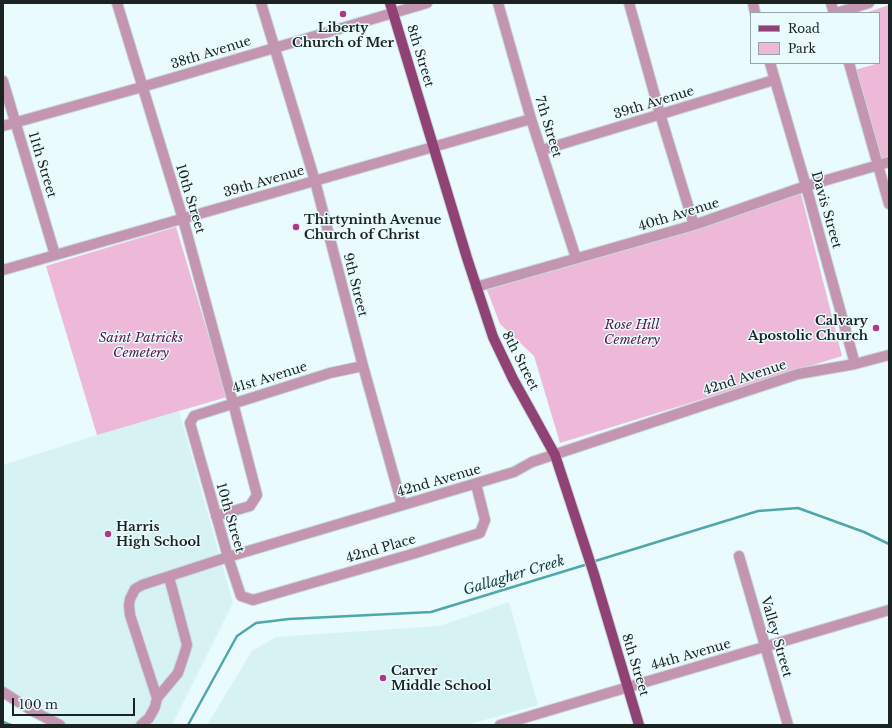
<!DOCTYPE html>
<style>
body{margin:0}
#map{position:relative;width:892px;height:728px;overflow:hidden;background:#e9fbfc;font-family:"Libre Baskerville",serif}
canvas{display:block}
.frame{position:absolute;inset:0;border:4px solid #1b2222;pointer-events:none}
.legend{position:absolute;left:750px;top:12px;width:130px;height:52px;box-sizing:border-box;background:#e9fbfc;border:1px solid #97a4a5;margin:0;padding:5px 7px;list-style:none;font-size:12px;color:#1b2222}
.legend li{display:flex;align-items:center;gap:8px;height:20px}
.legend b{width:20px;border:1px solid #97a4a5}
.scale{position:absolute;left:12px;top:698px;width:123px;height:18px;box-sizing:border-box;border:2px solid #1b2222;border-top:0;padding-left:5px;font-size:12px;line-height:14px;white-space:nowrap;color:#1b2222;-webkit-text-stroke:3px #e9fbfc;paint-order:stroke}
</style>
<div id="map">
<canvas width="892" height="728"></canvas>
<div class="frame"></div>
<ul class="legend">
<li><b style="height:5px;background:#904275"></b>Road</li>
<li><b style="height:11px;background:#eeb8d8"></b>Park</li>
</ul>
<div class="scale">100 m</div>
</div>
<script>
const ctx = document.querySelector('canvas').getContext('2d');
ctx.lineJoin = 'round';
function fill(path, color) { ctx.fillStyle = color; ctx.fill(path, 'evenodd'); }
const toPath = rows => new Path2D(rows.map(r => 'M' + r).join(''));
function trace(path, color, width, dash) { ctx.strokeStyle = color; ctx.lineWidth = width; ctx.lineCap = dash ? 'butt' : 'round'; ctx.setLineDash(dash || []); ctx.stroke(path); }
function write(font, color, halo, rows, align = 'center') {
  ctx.font = font + ' "Libre Baskerville",serif'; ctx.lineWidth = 3; ctx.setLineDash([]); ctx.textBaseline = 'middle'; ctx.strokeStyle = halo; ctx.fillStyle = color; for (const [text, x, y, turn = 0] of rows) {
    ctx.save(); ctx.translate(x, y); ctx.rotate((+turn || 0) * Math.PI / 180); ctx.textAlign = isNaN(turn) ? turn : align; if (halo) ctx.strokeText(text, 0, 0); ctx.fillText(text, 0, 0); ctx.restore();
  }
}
const built = toPath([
 [179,411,233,603,172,725,46,725,3,700,3,465,97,435],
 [509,602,538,705,466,725,207,725,252,651,276,637,440,626]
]);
const green = toPath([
 [889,5,889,156,882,158,855,70,879,63,879,13,865,13],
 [801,194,842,356,560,443,534,356,500,324,487,290],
 [176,227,227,397,97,435,46,266]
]);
const stream = toPath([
 [592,562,758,511,798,508,864,532,889,544],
 [3,722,11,725],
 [188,725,237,636,256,623,289,619,431,612,588,564]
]);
const minor = toPath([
 [117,3,183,219,233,403,257,495,250,506,216,516],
 [261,3,315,181,363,366,402,505],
 [498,3,531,119,576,258],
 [629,3,660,114,694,225],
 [753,3,755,13],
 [831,3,834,13],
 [836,13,869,3],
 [770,63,806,186,855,364],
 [849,63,889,204],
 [3,81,55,255],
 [3,126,142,87,427,3],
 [542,150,774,80],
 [3,270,531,119],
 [476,287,694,225,806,186,889,162],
 [363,366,330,373,194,416,190,423,228,557,241,596,253,600,419,552,480,533,485,520,476,484],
 [739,556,788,725],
 [3,692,31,710,60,725],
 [157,698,178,673,185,652,187,645,185,637,169,577],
 [141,725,149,718,155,707,157,698,130,615,129,605,130,599,135,589,142,585,228,557,514,472,532,462,798,374,855,364,889,355],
 [500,725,889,610]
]);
const major = toPath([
 [390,3,467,258,493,337,513,379,533,415,555,455,594,574,639,725]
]);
const markers = [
 [343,14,4,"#af3689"],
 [296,227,4,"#af3689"],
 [876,328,4,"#af3689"],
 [108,534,4,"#af3689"],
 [383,678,4,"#af3689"]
];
const poiNames = [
 ["Liberty",343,28,"center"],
 ["Church of Mer",343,43,"center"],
 ["Thirtyninth Avenue",304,220],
 ["Church of Christ",304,235],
 ["Calvary",868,321,"right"],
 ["Apostolic Church",868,336,"right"],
 ["Harris",116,527],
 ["High School",116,542],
 ["Carver",391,671],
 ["Middle School",391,686]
];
const streetNames = [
 ["38th Avenue",211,53,-17],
 ["8th Street",420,56,73],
 ["39th Avenue",654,103,-17],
 ["7th Street",548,127,73],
 ["11th Street",42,165,73],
 ["39th Avenue",264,182,-16],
 ["10th Street",190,199,73],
 ["Davis Street",826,210,74],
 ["40th Avenue",679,215,-17],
 ["9th Street",355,285,76],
 ["8th Street",520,361,63],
 ["41st Avenue",270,378,-17],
 ["42nd Avenue",745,378,-18],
 ["42nd Avenue",439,481,-16],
 ["10th Street",230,518,74],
 ["42nd Place",381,549,-16],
 ["Valley Street",776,637,74],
 ["44th Avenue",691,655,-16],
 ["8th Street",635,665,73]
];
const parkNames = [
 ["Rose Hill",632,325],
 ["Cemetery",632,340],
 ["Saint Patricks",141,338],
 ["Cemetery",141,353]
];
const waterNames = [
 ["Gallagher Creek",514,576,-17]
];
fill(built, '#d6f2f3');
fill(green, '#eeb8d8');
trace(stream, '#4fa7ac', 2.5);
trace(minor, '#c8d8d9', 12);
trace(major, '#c8d8d9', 12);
trace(minor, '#c395b0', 10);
trace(major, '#904275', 10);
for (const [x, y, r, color] of markers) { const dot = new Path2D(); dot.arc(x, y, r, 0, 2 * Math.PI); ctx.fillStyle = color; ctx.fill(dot); trace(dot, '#e9fbfc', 1.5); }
write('bold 13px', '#1b2222', '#e9fbfc', poiNames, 'left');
write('13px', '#1b2222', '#e9fbfc', streetNames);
write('italic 13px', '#5a1545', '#e9fbfc', parkNames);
write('italic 14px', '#103a3d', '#e9fbfc', waterNames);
</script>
